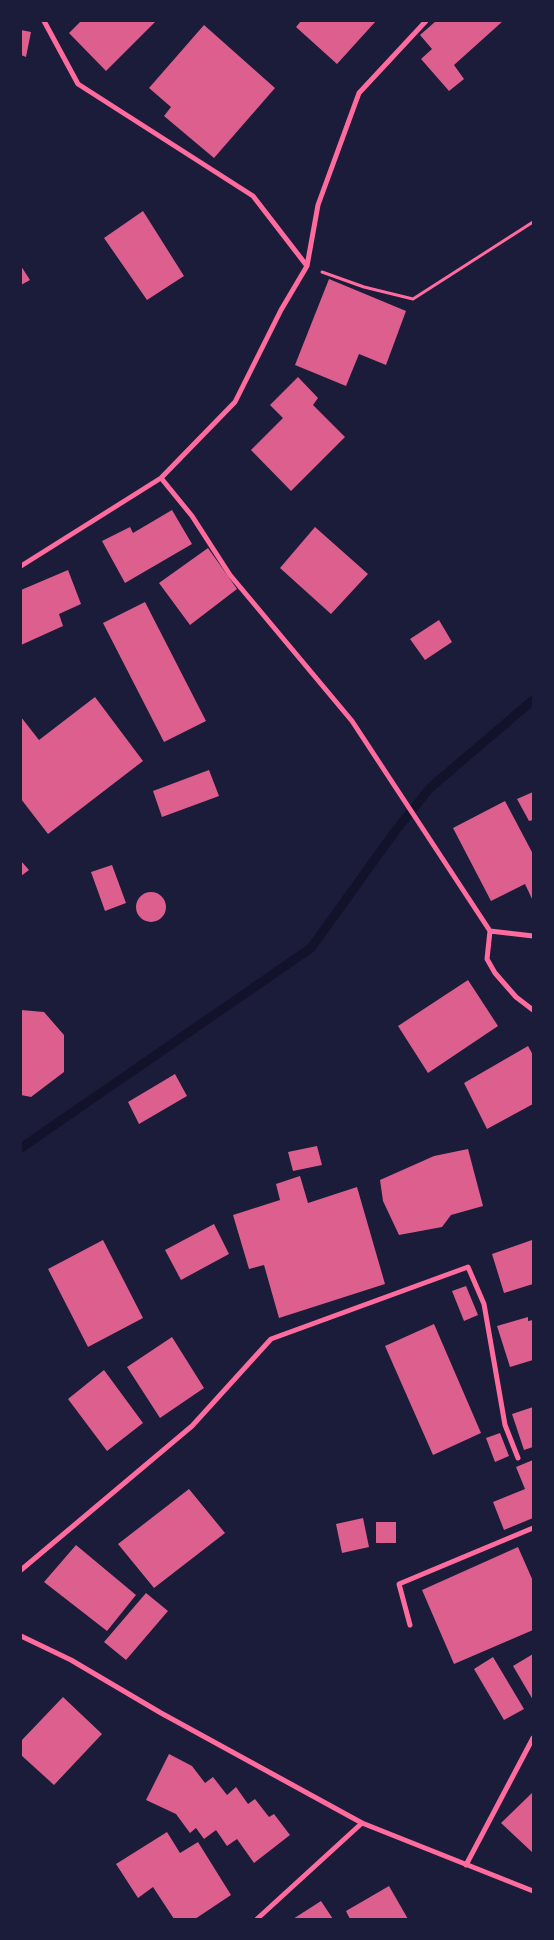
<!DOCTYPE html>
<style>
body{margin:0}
#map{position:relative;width:554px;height:1940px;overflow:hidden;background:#1b1b3a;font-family:"Public Sans",sans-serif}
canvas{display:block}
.frame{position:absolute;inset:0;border:22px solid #1b1b3a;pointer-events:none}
</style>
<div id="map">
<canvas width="554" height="1940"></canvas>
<div class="frame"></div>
</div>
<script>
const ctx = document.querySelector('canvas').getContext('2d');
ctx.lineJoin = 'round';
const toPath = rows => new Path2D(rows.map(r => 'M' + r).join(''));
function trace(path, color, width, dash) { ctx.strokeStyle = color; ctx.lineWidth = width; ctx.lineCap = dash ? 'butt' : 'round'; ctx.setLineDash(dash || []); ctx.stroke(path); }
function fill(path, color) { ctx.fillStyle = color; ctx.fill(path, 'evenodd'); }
const stream = toPath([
 [21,1148,311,948,396,830,430,788,533,700]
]);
const building = toPath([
 [81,21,156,21,106,71,69,33],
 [301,21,376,21,337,64,296,27],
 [436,21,503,21,454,65,464,79,449,91,421,59,432,49,420,35],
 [204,25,275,88,214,158,164,116,171,107,149,88],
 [21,30,31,32,26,57,21,55],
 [143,211,184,276,147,300,104,238],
 [21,266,30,280,21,285],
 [329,279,406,311,386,365,359,354,346,386,295,365],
 [298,377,318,398,313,405,345,437,291,491,251,450,283,418,270,405],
 [172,510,192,544,125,583,102,541,130,527,133,533],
 [315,527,368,574,331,614,280,568],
 [208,548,237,589,190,625,159,583],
 [68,570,81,604,59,614,63,626,21,645,21,590],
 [145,602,206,721,164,742,103,623],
 [439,620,452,642,425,660,410,639],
 [95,697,143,761,48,834,21,799,21,717,39,740],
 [209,770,219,796,162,817,153,791],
 [533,792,533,820,529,821,517,799],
 [505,801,533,854,533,901,525,884,491,901,453,828],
 [21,861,29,870,21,876],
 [112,865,126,903,105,911,91,872],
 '136 907a15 15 0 1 1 30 0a15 15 0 1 1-30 0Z',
 [468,980,498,1026,428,1073,398,1026],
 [21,1010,44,1012,64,1035,64,1072,31,1097,21,1095],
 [528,1046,533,1055,533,1104,487,1129,464,1083],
 [175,1074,187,1096,139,1124,128,1102],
 [317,1146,322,1165,293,1171,288,1152],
 [468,1149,483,1206,451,1215,442,1227,399,1235,383,1201,380,1180,434,1156],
 [300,1176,308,1203,357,1187,385,1284,279,1318,264,1265,249,1269,233,1215,280,1200,276,1184],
 [214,1224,229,1254,181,1280,165,1250],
 [103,1240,143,1318,88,1347,48,1269],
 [532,1240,533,1284,504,1293,492,1254],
 [466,1286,478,1315,464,1321,452,1291],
 [528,1317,528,1321,533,1320,533,1360,510,1367,497,1326],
 [434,1324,481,1433,433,1455,385,1346],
 [172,1337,204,1388,160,1418,127,1367],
 [104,1370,143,1423,107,1451,68,1399],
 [533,1407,533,1447,524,1450,512,1414],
 [500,1433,509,1456,495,1462,486,1438],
 [533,1460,533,1518,504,1530,493,1502,525,1489,516,1467],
 [189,1489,225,1533,154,1588,118,1544],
 [363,1518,369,1547,342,1553,336,1524],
 [376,1522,396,1522,396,1543,376,1543],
 [76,1545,136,1595,107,1631,44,1582],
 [518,1547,533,1581,533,1630,454,1664,422,1590],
 [146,1593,168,1611,126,1660,104,1642],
 [533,1654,533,1700,513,1666],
 [493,1657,524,1709,504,1720,474,1669],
 [63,1697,102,1734,54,1785,21,1755,21,1741],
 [169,1754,192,1766,205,1783,213,1777,227,1795,236,1787,248,1804,255,1799,269,1817,274,1814,290,1835,254,1863,237,1839,227,1846,216,1830,204,1839,196,1828,190,1833,176,1814,146,1800],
 [533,1792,533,1853,501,1823],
 [167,1832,180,1853,198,1842,231,1895,195,1919,174,1919,153,1887,138,1898,116,1864],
 [389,1886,408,1919,350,1919,346,1911],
 [321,1901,333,1919,293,1919]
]);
const path = toPath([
 [322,272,364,287,413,299,533,222]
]);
const minor = toPath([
 [307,266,318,205,359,93,426,21],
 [161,478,192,516,230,575,352,721,490,931,533,936],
 [21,566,161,478,235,402,281,310,307,266,253,196,78,84,44,21],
 [490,931,487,959,495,973,516,997,533,1010],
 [21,1570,192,1426,271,1339,468,1267,484,1304,505,1425,518,1458],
 [410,1625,399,1584,533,1528],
 [21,1636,71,1660,161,1713,362,1823,533,1891],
 [466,1865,533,1738],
 [257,1919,362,1823]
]);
trace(stream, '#12122b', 9);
fill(building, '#dd5f8e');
trace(path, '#ff6b9d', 3);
trace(minor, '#ff6b9d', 5);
</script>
